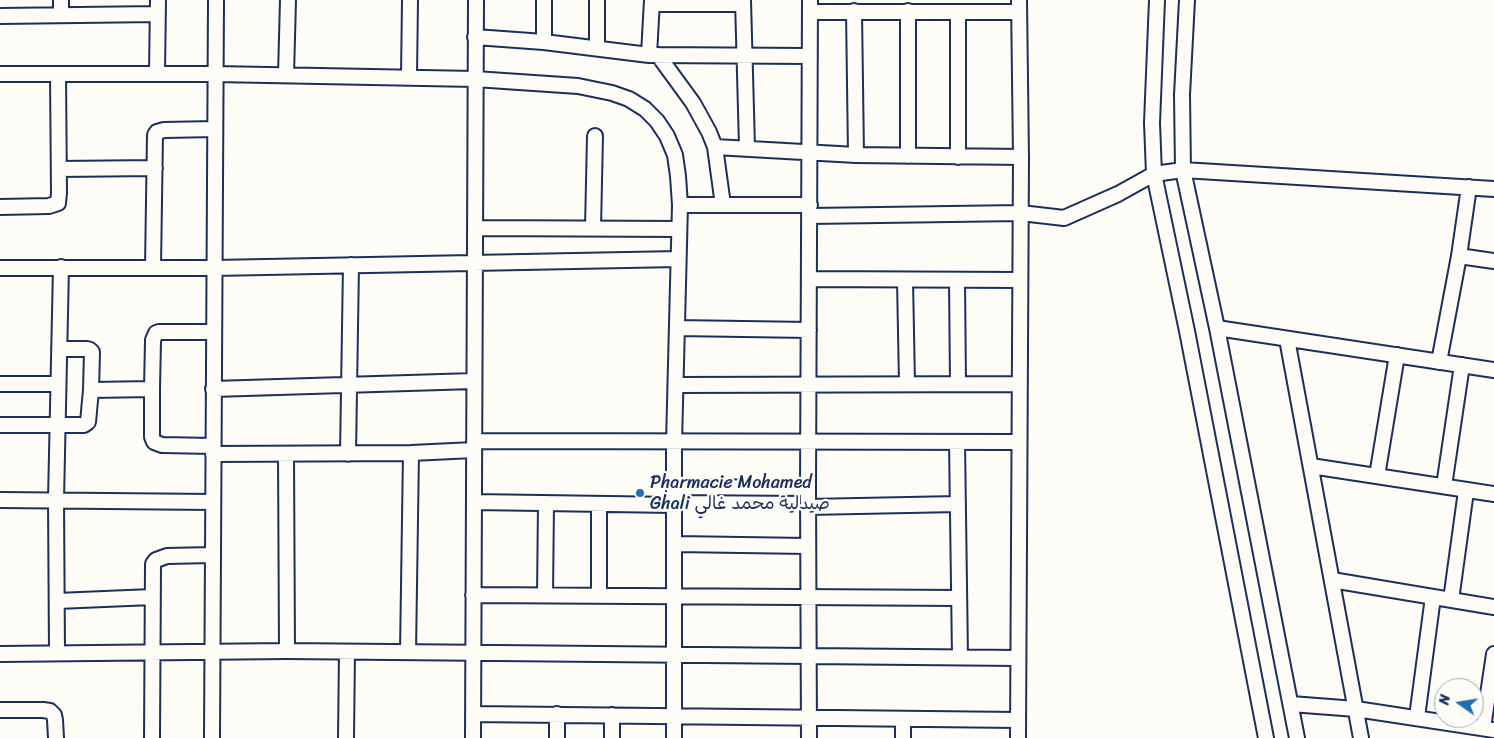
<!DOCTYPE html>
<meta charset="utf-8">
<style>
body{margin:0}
#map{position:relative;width:1494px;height:738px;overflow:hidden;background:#fdfcf7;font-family:Sriracha,sans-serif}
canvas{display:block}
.north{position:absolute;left:1434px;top:678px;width:50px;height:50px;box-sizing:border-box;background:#fdfcf7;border:1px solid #a3aaba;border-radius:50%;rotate:283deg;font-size:14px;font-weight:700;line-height:20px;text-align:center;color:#1b2f5e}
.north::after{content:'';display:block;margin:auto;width:18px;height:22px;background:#1f6fb2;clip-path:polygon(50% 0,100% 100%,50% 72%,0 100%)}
</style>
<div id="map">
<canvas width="1494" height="738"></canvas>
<div class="north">N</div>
</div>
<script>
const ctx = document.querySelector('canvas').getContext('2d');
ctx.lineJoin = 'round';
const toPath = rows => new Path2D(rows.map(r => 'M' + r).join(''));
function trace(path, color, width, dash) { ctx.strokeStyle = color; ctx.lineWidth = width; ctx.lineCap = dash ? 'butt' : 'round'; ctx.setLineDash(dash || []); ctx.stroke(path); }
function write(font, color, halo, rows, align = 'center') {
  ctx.font = font + ' Sriracha,"Playpen Sans Arabic",sans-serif'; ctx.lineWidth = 4.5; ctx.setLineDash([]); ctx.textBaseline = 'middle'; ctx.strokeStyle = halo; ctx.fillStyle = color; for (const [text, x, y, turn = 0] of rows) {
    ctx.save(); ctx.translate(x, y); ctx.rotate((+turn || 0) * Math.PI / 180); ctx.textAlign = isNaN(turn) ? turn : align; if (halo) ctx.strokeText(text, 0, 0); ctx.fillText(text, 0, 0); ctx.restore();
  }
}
const street = toPath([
 [61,0,61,15],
 [743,0,747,147],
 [1157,0,1152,123,1154,174,1187,331,1266,738],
 [1187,0,1182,95,1183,170,1217,328,1297,738],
 [652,4,743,4],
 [854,11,856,155],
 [810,12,1019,12],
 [0,16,157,14],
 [475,37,544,42,649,55,810,56],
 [544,42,544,0],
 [597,47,597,0],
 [649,55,652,0],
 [658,55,693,103,709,132,715,147,723,205],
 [157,73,158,0],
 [0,74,215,74,475,79,578,86,612,93,629,99,645,109,657,121,667,136,675,155,678,176,680,205,674,443,674,738],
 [286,75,288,0],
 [409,76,410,0],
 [715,147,856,155,1021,157],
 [908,156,908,11],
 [958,157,958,12],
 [59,169,155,168],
 [680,205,810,205],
 [0,207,49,206,58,203,59,193,58,74],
 [810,216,1021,213,1064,218,1118,194,1154,174,1183,170,1494,189],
 [475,228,679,229],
 [593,228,595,136],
 [1459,256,1494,261],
 [153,267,155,135,157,132,164,130,215,129],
 [0,268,214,268,678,259],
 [809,279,1020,280],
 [905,280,907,384],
 [957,281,958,384],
 [677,328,809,330],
 [1217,328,1494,370],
 [1287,339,1361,738],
 [1439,362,1459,256,1469,187],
 [0,384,58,384],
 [676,385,1020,384],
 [213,389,474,381],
 [91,390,152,389],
 [0,425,84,425,88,422,91,390,92,352,90,350,87,349,59,349],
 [474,441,1019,442],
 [957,442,960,657],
 [213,446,162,445,154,442,152,437,152,389,153,340,156,333,159,332,214,332],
 [213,454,411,453,474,450],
 [286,454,287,651],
 [348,454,351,265],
 [1311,466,1494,494],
 [1377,476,1397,355],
 [1444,486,1462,365],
 [675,487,808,488],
 [0,500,213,502],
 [474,502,675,505],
 [808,507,958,504],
 [675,544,808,546],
 [1332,580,1494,607],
 [473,595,959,598],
 [545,595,546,503],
 [599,595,599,504],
 [1451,600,1466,491],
 [57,601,152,597],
 [408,652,411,453],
 [57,653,56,500,61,267],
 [0,654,287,651,1018,658],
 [1291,704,1356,709,1494,730],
 [0,710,43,710,50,711,54,715,55,720,56,738],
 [473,714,1018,720],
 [557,714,557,738],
 [1417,717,1433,597],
 [903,719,903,738],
 [1483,728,1494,654],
 [152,738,153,564,156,560,167,556,212,555],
 [212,738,216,0],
 [346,738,347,652],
 [473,738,476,0],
 [612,738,612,715],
 [809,738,808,488,810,0],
 [1018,738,1021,157,1019,0]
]);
const markers = [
 [640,493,5,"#1f6fb2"]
];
const poiNames = [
 ["Pharmacie Mohamed",650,483],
 ["Ghali صيدلية محمد غالي",650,504]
];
trace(street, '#1b2f5e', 18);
trace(street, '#fdfcf7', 14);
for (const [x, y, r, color] of markers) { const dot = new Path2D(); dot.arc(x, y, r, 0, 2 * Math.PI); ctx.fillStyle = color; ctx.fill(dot); trace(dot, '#fdfcf7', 2); }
write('18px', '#1b2f5e', '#fdfcf7', poiNames, 'left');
</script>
